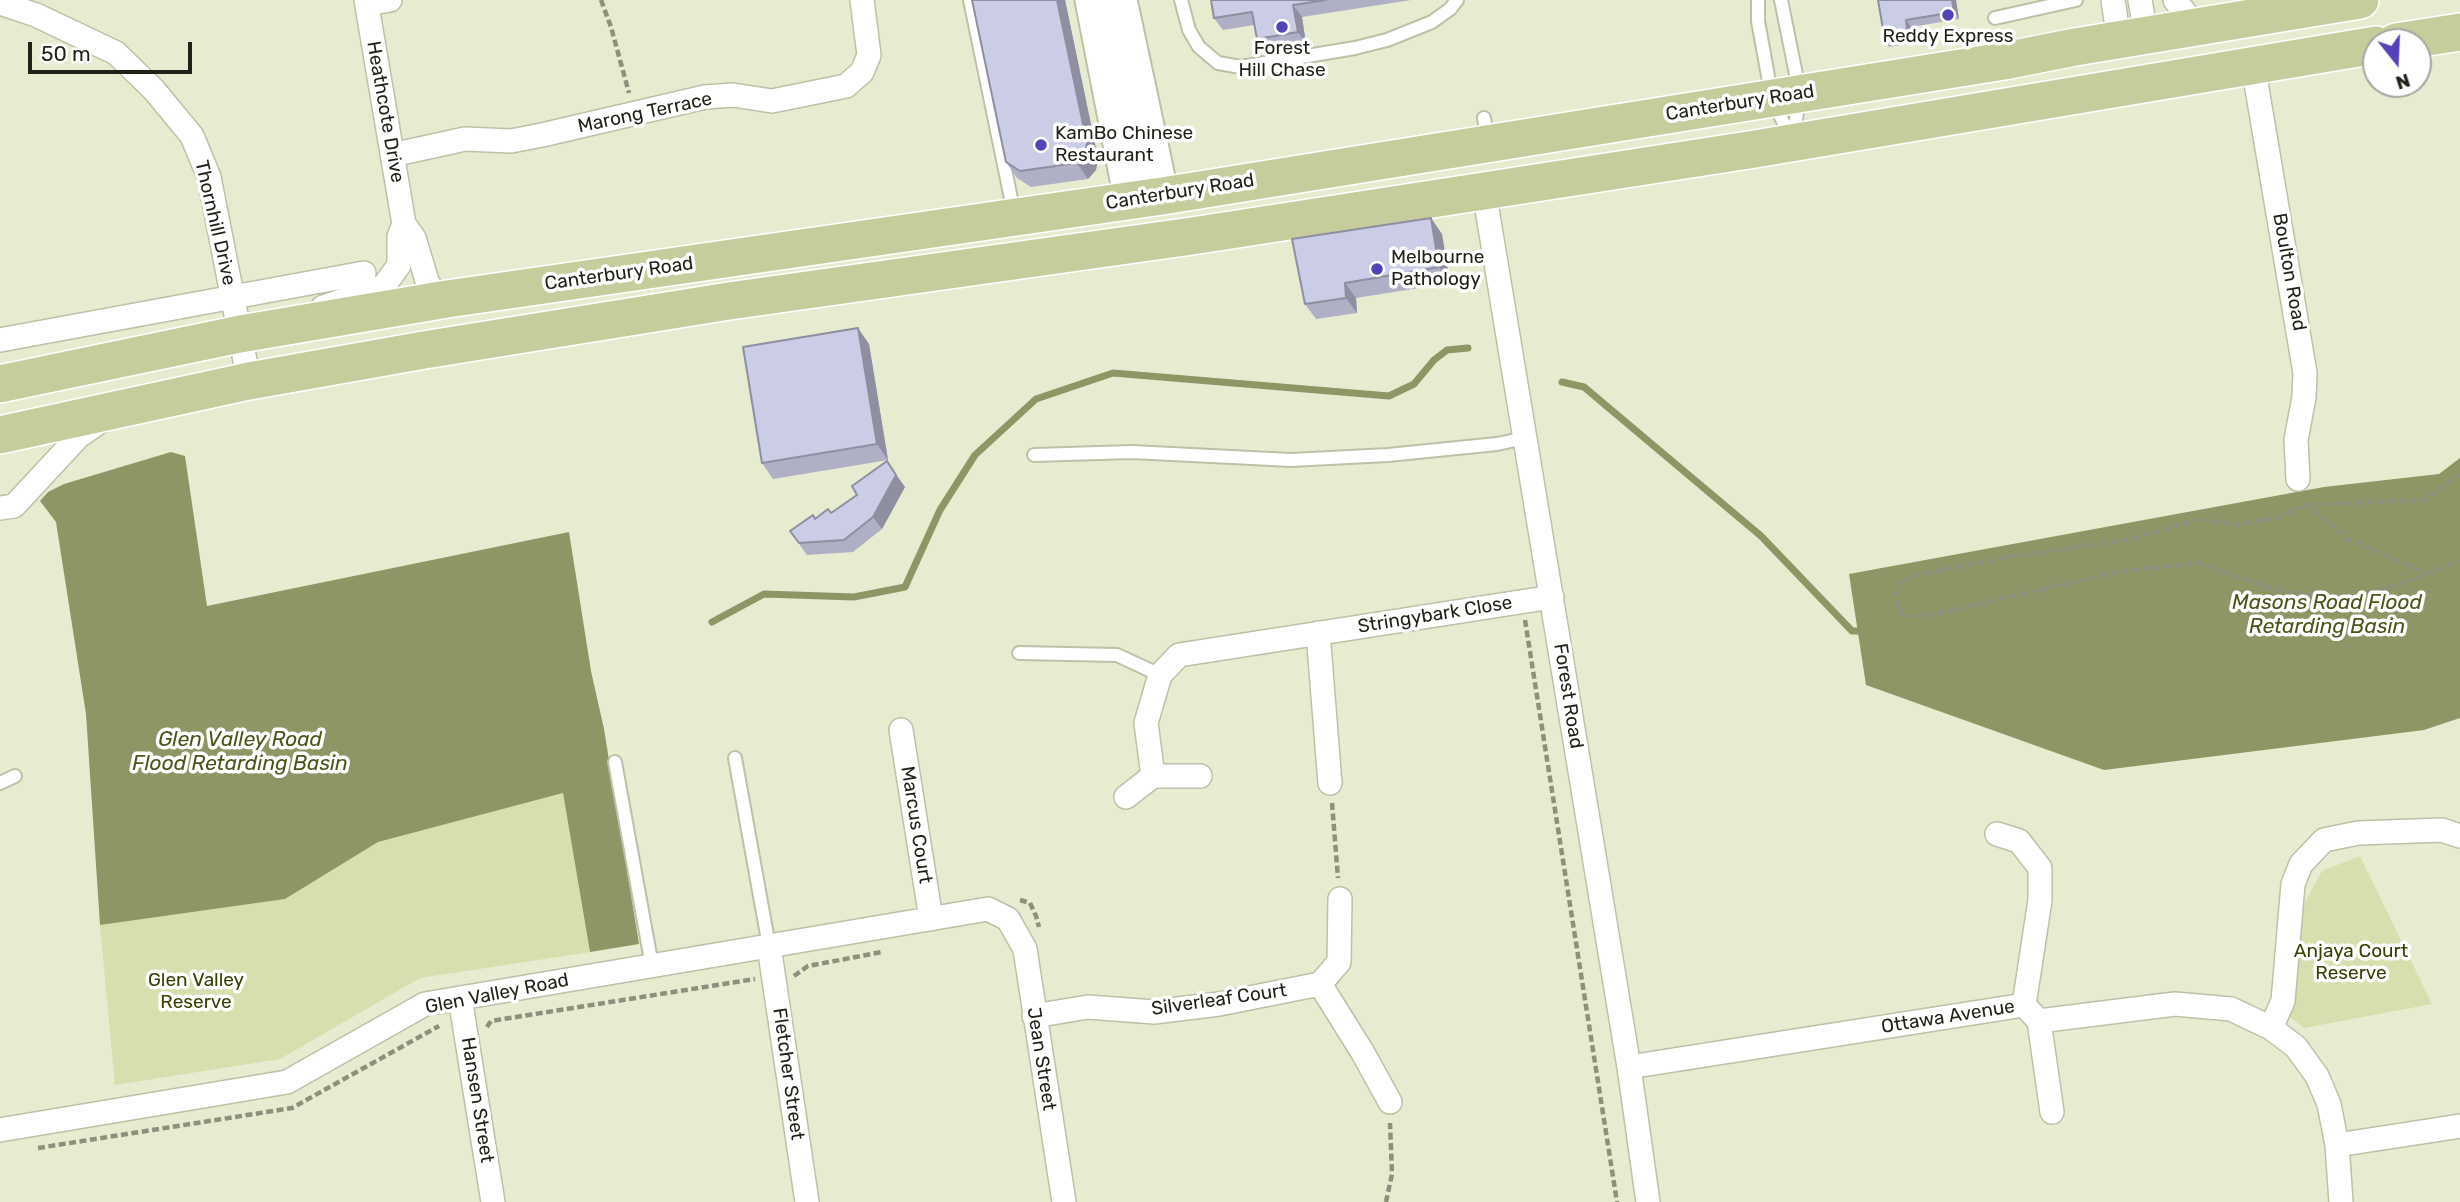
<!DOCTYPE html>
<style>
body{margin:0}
#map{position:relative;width:2460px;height:1202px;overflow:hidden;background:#e7ebd0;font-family:Rubik,sans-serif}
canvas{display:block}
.north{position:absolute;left:2362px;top:28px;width:70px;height:70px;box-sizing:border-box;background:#fff;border:2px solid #a5a6a2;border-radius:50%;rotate:162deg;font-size:19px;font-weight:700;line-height:28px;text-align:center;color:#1f2016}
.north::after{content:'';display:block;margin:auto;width:24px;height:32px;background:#5342ba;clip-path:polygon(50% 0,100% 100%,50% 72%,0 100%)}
.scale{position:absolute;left:28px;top:42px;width:164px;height:32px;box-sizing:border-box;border:4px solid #1f2016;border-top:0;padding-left:9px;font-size:21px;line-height:24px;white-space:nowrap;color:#1f2016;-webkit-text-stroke:5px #fff;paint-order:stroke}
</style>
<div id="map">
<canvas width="2460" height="1202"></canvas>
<div class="north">N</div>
<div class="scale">50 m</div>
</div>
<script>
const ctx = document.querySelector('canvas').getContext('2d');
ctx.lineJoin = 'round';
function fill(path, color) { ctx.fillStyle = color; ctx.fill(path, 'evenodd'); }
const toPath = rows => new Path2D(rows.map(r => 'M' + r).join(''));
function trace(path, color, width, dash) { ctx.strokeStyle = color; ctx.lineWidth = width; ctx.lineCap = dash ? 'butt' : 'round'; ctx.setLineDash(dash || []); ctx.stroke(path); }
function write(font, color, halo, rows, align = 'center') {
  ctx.font = font + ' Rubik,sans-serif'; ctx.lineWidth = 7; ctx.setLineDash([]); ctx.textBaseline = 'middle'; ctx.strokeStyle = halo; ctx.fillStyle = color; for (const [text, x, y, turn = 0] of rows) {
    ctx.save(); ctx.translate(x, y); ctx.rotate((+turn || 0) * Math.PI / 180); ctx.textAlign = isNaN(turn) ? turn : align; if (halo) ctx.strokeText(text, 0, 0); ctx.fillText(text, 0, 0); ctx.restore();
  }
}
const green = toPath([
 [563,793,590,952,420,978,280,1059,115,1085,100,925,285,899,378,842],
 [2360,856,2432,1004,2304,1028,2283,1012,2295,987,2302,908,2322,871]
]);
const water = toPath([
 [171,452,185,456,207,606,569,532,591,671,604,729,639,944,590,952,563,793,378,842,285,899,100,925,86,714,56,522,40,501,48,492,64,484],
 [2460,458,2460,718,2424,730,2104,770,1866,685,1849,574,2324,487,2439,474]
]);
const stream = toPath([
 [1562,382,1584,387,1761,536,1852,631,1864,631],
 [712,622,764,594,854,597,905,587,940,510,975,455,1036,399,1113,373,1389,396,1414,384,1434,360,1447,350,1468,348]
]);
const path = toPath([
 [601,0,611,27,629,93],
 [2460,474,2425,500,2305,505,2280,517,2236,525,2199,519,2132,539,2015,556,1926,573,1900,581,1896,595,1901,614,1912,617,1949,611,2116,572,2199,563,2266,587,2331,599,2384,590,2460,561],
 [2305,504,2348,539,2426,573],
 [1525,620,1617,1202],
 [1332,803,1338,878],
 [1020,900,1030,903,1036,916,1039,927],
 [794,976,808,966,882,952],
 [487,1027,491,1021,755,979],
 [38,1148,292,1108,439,1026],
 [1386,1202,1392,1174,1390,1123]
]);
const lane = toPath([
 [970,0,1014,213],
 [1181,0,1189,30,1199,47,1218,63,1241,67,1355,48,1387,40,1432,22,1450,9,1457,0],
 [1758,0,1758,21,1772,98,1791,139],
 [1781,0,1800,94,1793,138],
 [1995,18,2076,0],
 [1484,118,1488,140],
 [1034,455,1132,452,1291,460,1388,455,1497,444,1525,438],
 [1019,653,1117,655,1160,675],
 [735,758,769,946],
 [615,762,652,966],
 [0,783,15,776]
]);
const street = toPath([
 [366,0,404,224,414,238,428,284,435,292,447,299],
 [2113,0,2119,40],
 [2140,0,2146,35],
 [2175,0,2189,18,2199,27],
 [0,3,36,15,116,53,154,90,192,136,209,177,249,381],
 [367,4,390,0],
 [2253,65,2305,373,2304,397,2296,440,2298,479],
 [392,155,465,139,511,141,542,135,705,97,733,95,772,101,846,86,862,72,869,55,862,0],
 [1484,191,1629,1067,1648,1202],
 [323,307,384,286,399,265,399,237,404,224],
 [0,340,364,273],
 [0,508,14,506,79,436,101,421],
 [1318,633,1330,783],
 [901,730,931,919],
 [1153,776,1146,723,1160,675,1179,655,1552,597],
 [1126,797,1153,776,1200,776],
 [1997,834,2019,841,2040,868,2040,900,2024,1005],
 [1340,899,1339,962,1320,984,1363,1053,1390,1102],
 [769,946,807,1202],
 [460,998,493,1202],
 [1034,1016,1088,1007,1154,1012,1219,1004,1320,984],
 [2039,1021,2052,1112],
 [2271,1028,2283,1001,2293,884,2301,864,2324,840,2358,833,2442,830,2460,836],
 [1629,1067,2024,1005,2039,1021,2175,1004,2231,1009,2271,1028,2296,1047,2317,1076,2329,1104,2337,1145,2341,1202],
 [0,1130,287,1082,425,1004,988,909,1008,919,1025,949,1064,1202],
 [2337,1145,2460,1126]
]);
const secondary = toPath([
 [1092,0,1131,200],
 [1120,0,1162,196]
]);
const primary = toPath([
 [2396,42,2460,32],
 [0,384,240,334,447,299,1162,196,2004,61,2075,47,2360,0],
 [0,435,249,381,424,350,729,301,1192,236,1484,191,1755,149,2376,45]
]);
const wall = toPath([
 [972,0,1065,0,1098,158,1096,170,1088,179,1031,187,1017,178,1006,162],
 [1211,0,1411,0,1302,17,1306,44,1265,51,1257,39,1254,25,1223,30,1214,18],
 [1878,0,1956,0,1959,19,1911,27,1913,43,1889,47,1885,41],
 [1442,234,1450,283,1356,298,1357,313,1316,319,1305,304],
 [869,344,888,460,773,479,762,463],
 [887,461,905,487,882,529,853,552,807,555,790,531,831,513,857,495]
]);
const shadedWall = toPath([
 [1057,0,1065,0,1098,158,1096,170,1088,179,1077,163],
 [1952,0,1956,0,1959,19,1954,12],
 [1293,5,1302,17,1306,44,1298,32],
 [1906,20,1911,27,1913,43,1908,37],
 [1431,218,1442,234,1450,283,1439,267],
 [1345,283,1356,298,1357,313,1346,298],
 [858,328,869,344,888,460,877,444],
 [896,475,905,487,882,529,873,517]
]);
const building = toPath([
 [972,0,1057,0,1087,143,1085,154,1077,163,1020,171,1006,162,972,0],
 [1211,0,1326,0,1293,5,1298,32,1257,39,1252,12,1214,18,1211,0],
 [1878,0,1952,0,1954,12,1906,20,1908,37,1885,41,1878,0],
 [1431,218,1439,267,1345,283,1346,298,1305,304,1292,239,1431,218],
 [858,328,877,444,762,463,743,347,858,328],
 [887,461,896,475,873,517,844,540,799,543,790,531,813,515,815,519,828,509,831,513,857,495,852,486,887,461]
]);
const markers = [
 [1948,15,7,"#5342ba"],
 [1282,27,7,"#5342ba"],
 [1041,145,7,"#5342ba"],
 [1377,269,7,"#5342ba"]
];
const poiNames = [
 ["Reddy Express",1948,37],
 ["Forest",1282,49],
 ["Hill Chase",1282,71],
 ["KamBo Chinese",1055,134,"left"],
 ["Restaurant",1055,156,"left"],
 ["Melbourne",1391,258,"left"],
 ["Pathology",1391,280,"left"]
];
const streetNames = [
 ["Canterbury Road",1740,103,-9],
 ["Heathcote Drive",385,112,80],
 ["Marong Terrace",645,113,-12],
 ["Canterbury Road",1180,192,-9],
 ["Thornhill Drive",215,223,77],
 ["Boulton Road",2289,272,80],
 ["Canterbury Road",619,274,-8],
 ["Stringybark Close",1435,615,-9],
 ["Forest Road",1568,696,81],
 ["Marcus Court",916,825,81],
 ["Glen Valley Road",497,994,-11],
 ["Silverleaf Court",1219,1000,-8],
 ["Ottawa Avenue",1948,1017,-9],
 ["Jean Street",1041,1059,81],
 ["Fletcher Street",788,1074,82],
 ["Hansen Street",477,1100,81]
];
const parkNames = [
 ["Anjaya Court",2351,952],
 ["Reserve",2351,974],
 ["Glen Valley",196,981],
 ["Reserve",196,1003]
];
const waterNames = [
 ["Masons Road Flood",2327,603],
 ["Retarding Basin",2327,627],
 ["Glen Valley Road",240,740],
 ["Flood Retarding Basin",240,764]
];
fill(green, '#d8dead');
fill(water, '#8f9564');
trace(stream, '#8f9564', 7);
trace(lane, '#bdc1a7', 16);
trace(street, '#bdc1a7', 26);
trace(secondary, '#bdc1a7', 37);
trace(primary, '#fff', 40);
trace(path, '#8e907d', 4.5, [7, 3.5]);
trace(lane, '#fff', 12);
trace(street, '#fff', 23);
trace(secondary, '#fff', 33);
trace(primary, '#c7cc9d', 37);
fill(wall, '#afafc5');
fill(shadedWall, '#8e8fa0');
fill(building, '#cbcce5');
trace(building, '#8e8fa0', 2);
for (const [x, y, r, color] of markers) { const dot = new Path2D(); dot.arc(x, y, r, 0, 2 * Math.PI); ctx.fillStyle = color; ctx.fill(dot); trace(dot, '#fff', 2.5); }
write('19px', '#1f2016', '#fff', poiNames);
write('19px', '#1f2016', '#fff', streetNames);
write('19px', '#393e00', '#fff', parkNames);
write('italic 21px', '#4e531a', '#fff', waterNames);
</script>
